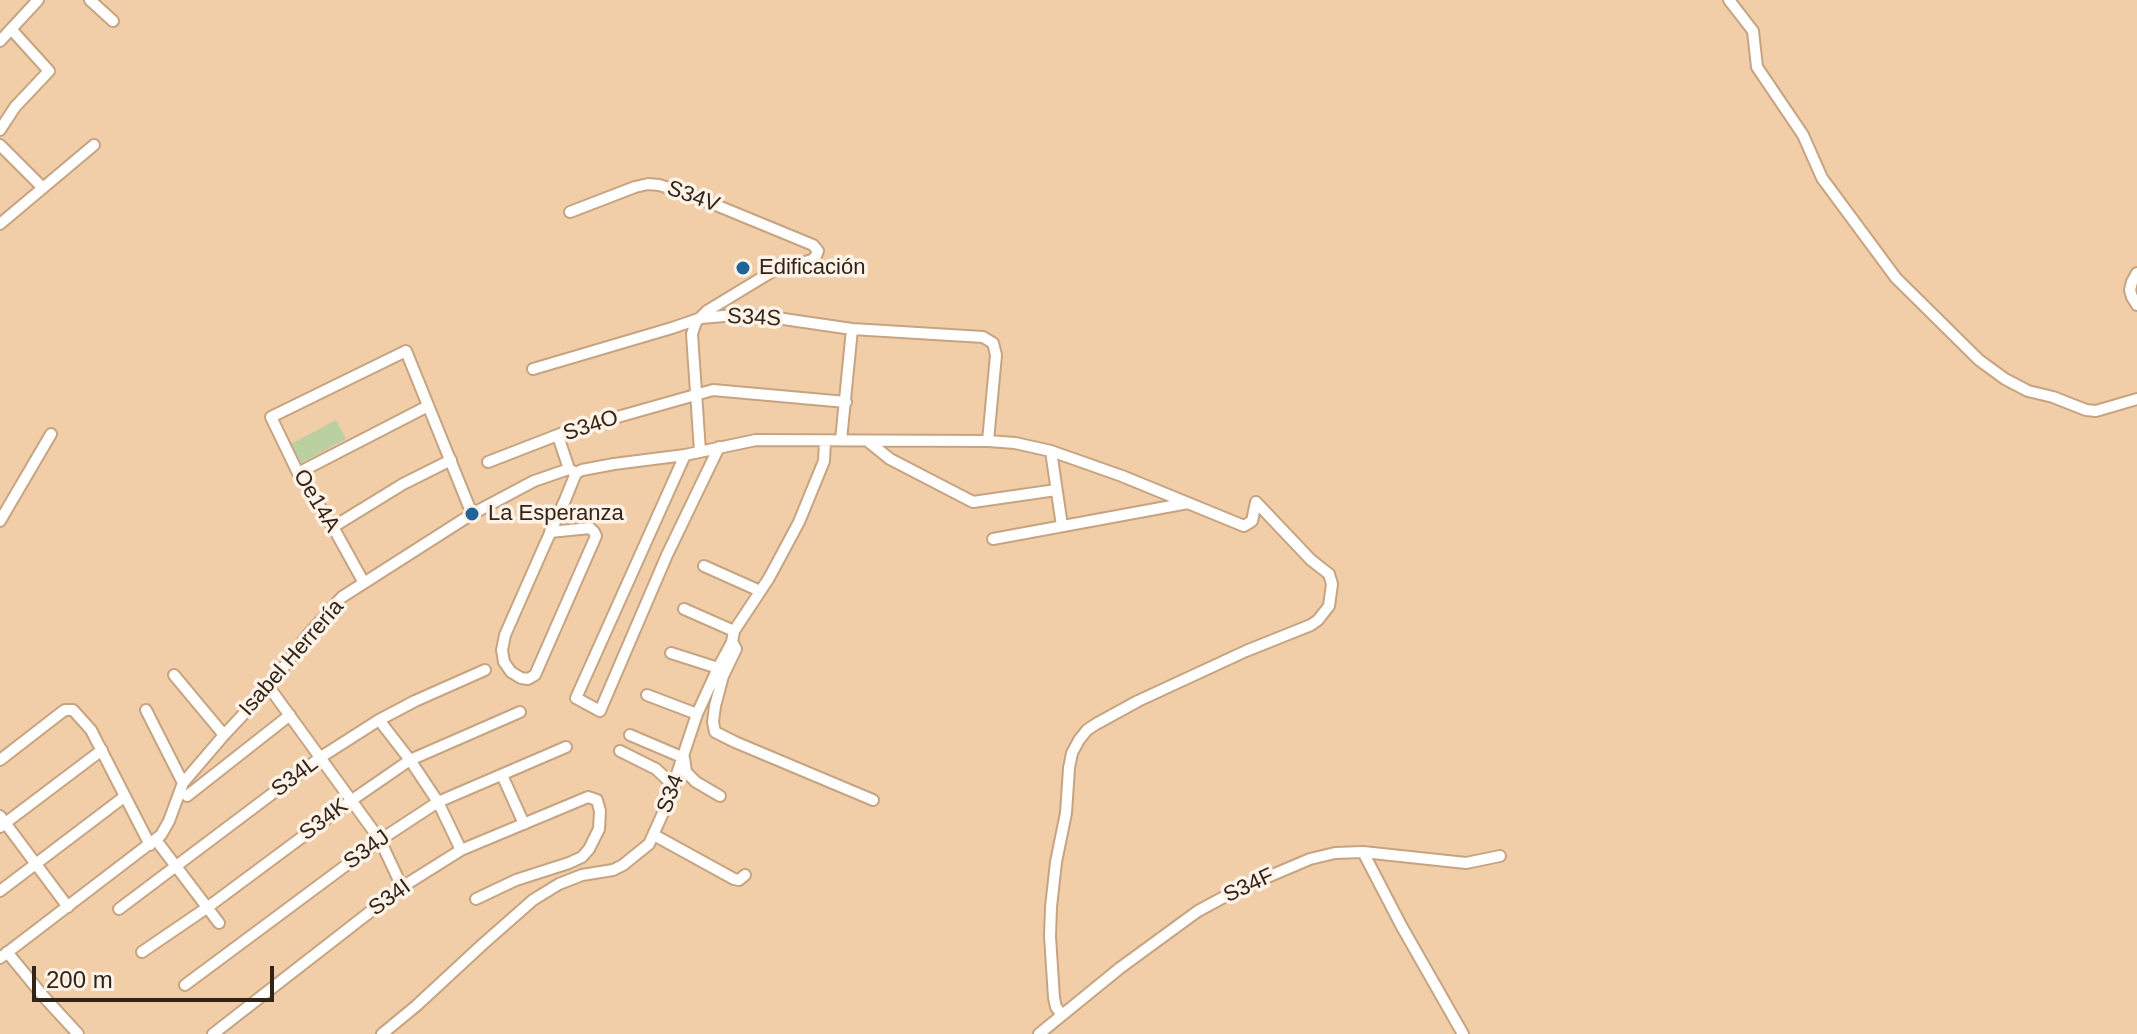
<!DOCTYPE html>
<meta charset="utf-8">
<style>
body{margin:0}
#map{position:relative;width:2137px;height:1034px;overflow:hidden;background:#f1cda8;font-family:Helvetica,sans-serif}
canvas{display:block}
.scale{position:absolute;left:32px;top:966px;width:242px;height:36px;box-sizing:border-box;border:4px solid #322416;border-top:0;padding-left:10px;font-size:24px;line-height:28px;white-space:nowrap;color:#322416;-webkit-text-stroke:6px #fef3e8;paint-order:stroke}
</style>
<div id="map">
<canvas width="2137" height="1034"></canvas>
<div class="scale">200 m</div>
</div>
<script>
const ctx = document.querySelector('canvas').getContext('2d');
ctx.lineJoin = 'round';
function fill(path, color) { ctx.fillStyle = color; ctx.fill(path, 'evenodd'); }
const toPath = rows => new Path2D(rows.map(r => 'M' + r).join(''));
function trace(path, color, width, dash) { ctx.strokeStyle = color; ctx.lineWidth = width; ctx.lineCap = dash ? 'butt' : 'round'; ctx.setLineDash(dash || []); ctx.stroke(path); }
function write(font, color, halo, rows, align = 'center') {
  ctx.font = font + ' Helvetica,sans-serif'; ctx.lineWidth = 7; ctx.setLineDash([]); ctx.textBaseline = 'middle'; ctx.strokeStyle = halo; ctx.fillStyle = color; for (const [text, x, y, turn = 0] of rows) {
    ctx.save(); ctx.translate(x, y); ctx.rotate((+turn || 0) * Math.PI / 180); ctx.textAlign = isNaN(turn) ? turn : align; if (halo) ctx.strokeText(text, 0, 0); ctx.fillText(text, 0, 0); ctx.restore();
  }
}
const green = toPath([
 [336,420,346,439,301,463,291,444]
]);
const street = toPath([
 [90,0,113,21],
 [1729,0,1753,31,1757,67,1803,135,1822,178,1896,278,1979,360,2005,379,2028,391,2053,397,2086,410,2096,411,2137,399],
 [0,41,38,0],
 [0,130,15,107,49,71,11,29],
 [0,145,43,188],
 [570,212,635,187,648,184,659,185,689,194,813,245,818,251,816,256,812,260,773,271,707,311,696,322,692,334,700,451],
 [0,224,94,145],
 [2137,273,2132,282,2130,290,2132,297,2137,305],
 [533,369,672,328,701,318,735,315,763,316,852,329,983,337,993,343,996,355,988,441],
 [558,436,569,469],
 [841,440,852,329],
 [869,442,890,459,973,502,1056,490],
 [1051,451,1062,526],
 [685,455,576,698,600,711,667,555,719,447],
 [488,462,568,431,713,390,846,402],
 [298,473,428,406],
 [0,521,51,434],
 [333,527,403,484,451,460],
 [550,532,590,528,594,532,596,536,535,675,528,679,521,678,511,672,504,662,502,650,505,635,542,551,565,500,576,473],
 [993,539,1188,503],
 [704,566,760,591],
 [364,583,333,527,298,473,271,417,406,351,472,514],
 [684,609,734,631],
 [733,643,736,649,723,676,715,706,713,722,715,732,735,742,873,800],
 [671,653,718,668],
 [174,675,224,735],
 [269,687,380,840,402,887],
 [647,695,697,714],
 [146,710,183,783],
 [379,720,410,760,438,802,461,850],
 [630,735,684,758,686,772,696,782,720,796],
 [620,751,656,769,674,786],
 [0,760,62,712,65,710,73,710,91,730,150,845],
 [502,775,524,824],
 [187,796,290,715],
 [0,816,68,907],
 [0,827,102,750],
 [654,835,734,879,739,880,745,875],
 [156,840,219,923],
 [1363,852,1402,927,1463,1034],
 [0,891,124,797],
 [119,909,321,757,379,720,415,701,485,670],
 [7,952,44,997,78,1034],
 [142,952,208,907,352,800,410,760,520,712],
 [0,958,161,835,169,821,183,783,224,735,269,687,307,636,342,597,472,514,534,481,569,469,576,473,582,470,614,464,685,455,756,440,988,441,1015,443,1051,451,1122,476,1244,526,1252,521,1256,502],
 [185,985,380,840,438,802,566,747],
 [1062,1015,1056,1007,1054,998,1050,936,1051,907,1056,862,1066,813,1069,768,1072,753,1079,740,1087,730,1096,724,1138,701,1246,651,1311,625,1318,620,1329,606,1332,584,1329,574,1311,560,1256,502],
 [213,1034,402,887,461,850,588,797,597,800,600,811,599,829,589,849,582,857,569,863,516,880,476,899],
 [382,1034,416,1006,483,944,533,900,559,884,582,875,613,870,623,865,649,844,667,804,697,714,718,668,732,642,734,631,769,578,799,522,824,461,825,441],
 [1039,1034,1120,968,1198,911,1237,890,1310,859,1335,853,1363,852,1466,863,1500,856]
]);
const markers = [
 [743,268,8,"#206499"],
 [472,514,8,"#206499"]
];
const streetNames = [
 ["S34V",693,197,20],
 ["S34S",754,318,3],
 ["S34O",591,426,-18],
 ["Oe14A",316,501,59],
 ["Isabel Herrería",292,658,-49],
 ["S34L",295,777,-37],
 ["S34",671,794,-69],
 ["S34K",324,820,-37],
 ["S34J",367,850,-36],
 ["S34F",1249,886,-25],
 ["S34I",390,898,-36]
];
const poiNames = [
 ["Edificación",759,268],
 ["La Esperanza",488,514]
];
fill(green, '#bbd0a0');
trace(street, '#c7a481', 14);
trace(street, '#fff', 10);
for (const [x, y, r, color] of markers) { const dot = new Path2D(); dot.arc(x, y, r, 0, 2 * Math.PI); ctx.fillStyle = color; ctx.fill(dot); trace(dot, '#fef3e8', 3); }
write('22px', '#322416', '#fef3e8', streetNames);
write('22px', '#322416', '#fef3e8', poiNames, 'left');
</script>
